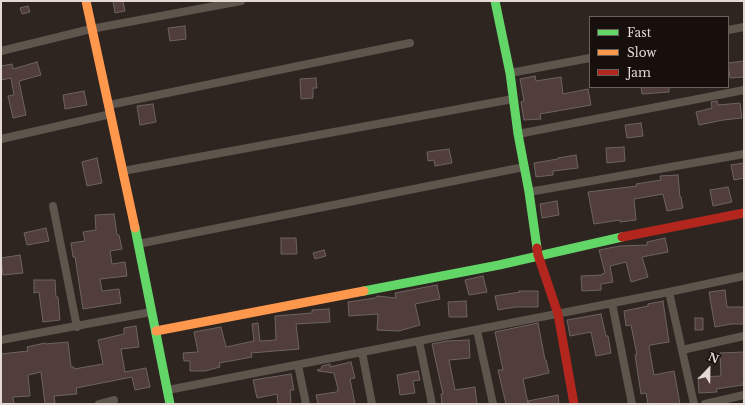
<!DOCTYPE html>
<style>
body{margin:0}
#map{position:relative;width:745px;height:405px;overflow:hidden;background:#2e2521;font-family:"Libre Baskerville",serif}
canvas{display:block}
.frame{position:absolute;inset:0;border:2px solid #e4d9d3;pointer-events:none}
.legend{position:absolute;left:589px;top:16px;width:140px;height:72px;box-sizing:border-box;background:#160f0b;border:1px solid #68605b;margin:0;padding:5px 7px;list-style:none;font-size:12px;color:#e4d9d3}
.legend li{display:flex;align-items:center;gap:8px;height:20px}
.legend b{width:20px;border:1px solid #68605b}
.north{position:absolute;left:689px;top:349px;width:40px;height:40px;-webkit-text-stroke:3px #160f0b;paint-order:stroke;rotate:22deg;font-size:11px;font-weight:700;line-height:16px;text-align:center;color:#e4d9d3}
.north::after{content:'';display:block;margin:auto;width:14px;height:18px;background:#e4d9d3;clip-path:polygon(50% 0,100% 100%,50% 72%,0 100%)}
</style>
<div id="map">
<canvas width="745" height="405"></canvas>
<div class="frame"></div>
<ul class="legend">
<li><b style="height:5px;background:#63d668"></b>Fast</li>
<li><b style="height:5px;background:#ff974d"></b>Slow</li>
<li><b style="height:5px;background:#b3261e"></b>Jam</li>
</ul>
<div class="north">N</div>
</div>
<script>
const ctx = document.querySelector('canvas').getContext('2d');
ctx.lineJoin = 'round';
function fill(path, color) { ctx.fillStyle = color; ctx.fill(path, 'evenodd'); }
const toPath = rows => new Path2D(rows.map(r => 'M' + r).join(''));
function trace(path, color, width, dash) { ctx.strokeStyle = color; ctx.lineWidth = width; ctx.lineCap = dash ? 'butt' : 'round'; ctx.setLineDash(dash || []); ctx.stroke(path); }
const building = toPath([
 [113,1,123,1,125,11,115,13,113,1],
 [28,6,30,12,22,14,20,8,28,6],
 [185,26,186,39,170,41,168,28,185,26],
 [744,61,744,77,730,78,728,63,744,61],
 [37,62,41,75,19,81,26,115,13,118,8,96,14,95,11,78,1,80,1,66,12,64,13,69,37,62],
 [535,76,536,81,561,77,563,94,588,89,591,105,540,114,541,119,524,120,521,102,524,101,520,79,535,76],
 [316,78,317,88,313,88,313,98,301,99,300,79,316,78],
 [641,87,669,87,669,92,642,94,641,87],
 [84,91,87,105,65,109,63,95,84,91],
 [717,101,718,105,740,103,742,118,723,120,699,125,696,112,712,108,711,102,717,101],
 [153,104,156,122,140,125,137,106,153,104],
 [641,123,643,136,627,138,625,125,641,123],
 [624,147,625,161,607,163,606,148,624,147],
 [449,149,452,163,435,166,434,160,428,161,427,152,449,149],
 [576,155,578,168,553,171,553,175,536,177,534,163,558,159,558,158,576,155],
 [97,158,102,183,87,186,82,162,97,158],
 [744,163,744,178,734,180,731,165,744,163],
 [678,175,680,197,681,197,683,208,667,211,663,194,634,199,636,220,620,222,620,220,594,224,588,192,637,186,636,184,661,180,660,176,678,175],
 [728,187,732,202,713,206,710,190,728,187],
 [557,201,559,215,542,218,540,204,557,201],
 [114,214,117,235,119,235,122,249,110,251,112,264,125,262,127,276,100,279,102,291,119,289,121,303,83,309,75,257,73,257,71,243,85,241,83,232,96,230,95,215,114,214],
 [46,228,49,241,27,245,24,233,46,228],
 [281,238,296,238,297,254,281,254,281,238],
 [665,238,668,252,642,257,648,277,631,282,626,262,610,266,613,282,601,284,601,290,582,291,581,276,602,275,602,274,605,273,599,250,620,246,647,245,647,242,665,238],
 [324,250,326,256,315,259,313,253,324,250],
 [20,255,23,273,3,275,1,258,20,255],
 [483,276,487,292,469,295,465,280,483,276],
 [34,280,55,280,56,297,58,297,60,320,43,322,39,292,34,293,34,280],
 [437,285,440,299,415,304,420,325,399,331,377,330,378,314,349,316,348,302,375,298,377,296,396,298,395,293,437,285],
 [725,290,727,307,744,307,744,324,731,324,715,327,709,292,725,290],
 [519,291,538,291,538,307,515,307,498,310,495,296,520,292,519,291],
 [466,301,467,317,449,317,448,302,466,301],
 [663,301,669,342,650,345,649,347,654,375,674,371,680,404,648,404,646,393,641,394,635,355,637,355,631,325,626,326,624,311,648,306,648,304,663,301],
 [329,309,330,322,296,324,299,349,251,353,252,357,219,363,220,367,205,371,190,371,190,361,184,361,183,353,198,352,194,332,221,327,226,347,254,341,252,324,258,323,260,341,276,340,275,316,312,313,312,310,329,309],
 [601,314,606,336,608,336,611,353,596,356,591,332,570,336,567,320,601,314],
 [695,318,703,318,703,330,695,330,695,318],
 [538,323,545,360,546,360,549,373,523,379,528,404,506,404,498,370,503,370,495,332,538,323],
 [136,326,139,347,121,349,125,372,146,368,150,387,135,390,132,377,76,388,77,394,54,396,55,403,45,404,41,372,28,375,30,396,13,397,14,404,1,404,1,354,28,351,27,347,45,343,45,344,68,342,71,367,74,367,74,369,103,364,98,340,124,334,124,328,136,326],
 [469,340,470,358,449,360,455,390,475,387,477,404,442,404,441,394,443,394,432,344,447,341,469,340],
 [744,352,744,383,742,383,743,385,716,389,717,392,699,393,698,377,721,376,720,353,744,352],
 [351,362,355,378,350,379,355,404,318,404,316,395,337,392,338,389,334,373,318,371,317,370,321,369,322,366,330,364,330,367,351,362],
 [418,371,420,380,413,381,415,393,400,395,397,375,418,371],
 [291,374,294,390,290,390,291,404,278,404,277,394,257,398,253,380,291,374],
 [558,395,559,404,529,404,528,401,558,395]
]);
const street = toPath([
 [728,30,744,27],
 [1,51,91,29,241,1],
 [510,73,590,58],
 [109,105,410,43],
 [518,134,744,90],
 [1,139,111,114],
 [123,171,513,99],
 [529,192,744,154],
 [53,206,77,327],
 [138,244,524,167],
 [669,292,694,404],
 [612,303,632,404],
 [477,330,493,404],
 [1,340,151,312],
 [419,341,432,404],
 [682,350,744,336],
 [362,352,372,404],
 [298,365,306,404],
 [168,390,669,292,744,276],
 [99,404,114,400],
 [705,404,744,395]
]);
const fast = toPath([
 [495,1,510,73,518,134,529,192,537,248],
 [135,228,170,404],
 [364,291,499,265,622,237]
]);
const slow = toPath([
 [86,1,135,228],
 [156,331,364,291]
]);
const jam = toPath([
 [622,237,744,213],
 [537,248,538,255,558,314,574,404]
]);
fill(building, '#513d3a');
trace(building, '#6d6462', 1);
trace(street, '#5e554c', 8);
trace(fast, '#63d668', 9);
trace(slow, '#ff974d', 9);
trace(jam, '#b3261e', 9);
</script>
